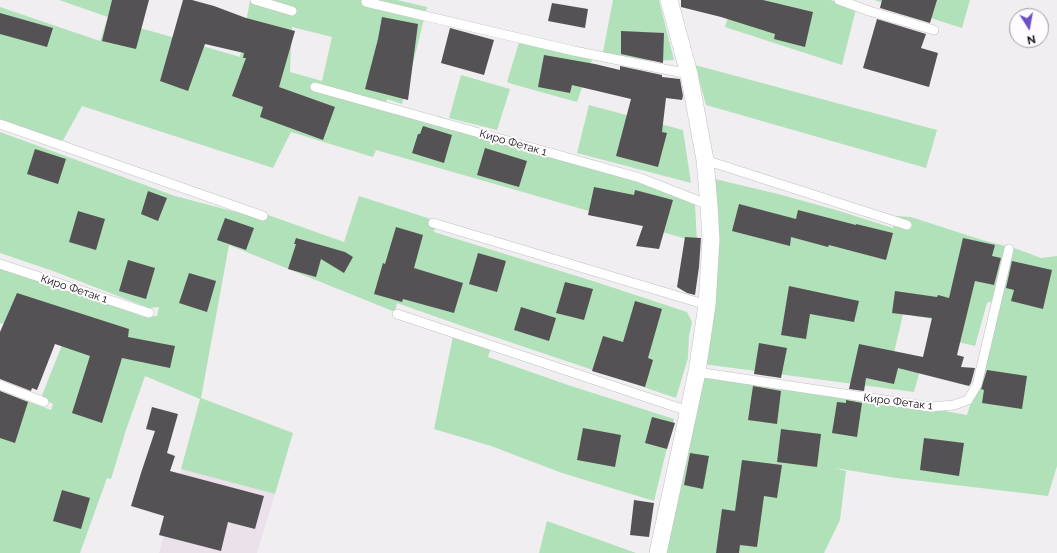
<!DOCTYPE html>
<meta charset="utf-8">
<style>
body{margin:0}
#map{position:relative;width:1057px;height:553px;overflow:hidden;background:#f1eef1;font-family:Raleway,sans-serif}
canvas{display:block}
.north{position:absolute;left:1009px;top:8px;width:40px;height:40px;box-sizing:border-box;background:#fffbfe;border:1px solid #a09d9f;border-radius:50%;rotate:169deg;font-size:11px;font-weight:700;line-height:16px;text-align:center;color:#111011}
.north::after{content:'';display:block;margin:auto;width:14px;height:18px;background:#6d4fc8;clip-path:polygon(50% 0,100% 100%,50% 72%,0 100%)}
</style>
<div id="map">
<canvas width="1057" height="553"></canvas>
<div class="north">N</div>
</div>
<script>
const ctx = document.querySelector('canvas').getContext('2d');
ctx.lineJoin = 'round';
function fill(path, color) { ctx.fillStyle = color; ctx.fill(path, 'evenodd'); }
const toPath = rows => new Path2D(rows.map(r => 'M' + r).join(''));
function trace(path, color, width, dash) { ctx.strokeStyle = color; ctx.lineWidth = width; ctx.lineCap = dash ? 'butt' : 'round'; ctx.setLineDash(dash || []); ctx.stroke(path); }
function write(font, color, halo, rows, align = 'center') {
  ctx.font = font + ' Raleway,sans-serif'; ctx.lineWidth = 4; ctx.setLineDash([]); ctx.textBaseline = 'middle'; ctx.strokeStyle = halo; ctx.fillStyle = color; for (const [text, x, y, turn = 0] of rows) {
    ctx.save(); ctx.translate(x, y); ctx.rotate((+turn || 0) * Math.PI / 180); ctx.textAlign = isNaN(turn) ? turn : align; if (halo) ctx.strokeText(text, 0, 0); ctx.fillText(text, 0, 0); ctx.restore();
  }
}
const built = toPath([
 [181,469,275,494,257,553,159,553,168,520]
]);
const green = toPath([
 [59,0,122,0,139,28,151,31,240,57,250,0,397,0,427,7,414,59,402,104,387,99,384,111,680,192,695,204,697,242,376,150,373,157,291,132,273,168,82,106,62,142,0,121,0,7,100,41,108,17],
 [292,27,332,37,322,81,290,72],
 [613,0,659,0,674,60,655,61,616,57,603,52],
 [733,0,831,0,856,9,842,65,725,27],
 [874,0,970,0,962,28],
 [520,39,592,60,577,102,512,84,507,82],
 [695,65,937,130,926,168,706,105],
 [461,75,510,89,497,130,449,118],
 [589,105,683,130,691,183,577,153],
 [0,132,175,196,266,220,268,215,344,242,359,196,437,221,434,232,596,282,687,312,692,322,689,336,688,358,676,398,465,327,397,303,395,312,229,245,201,398,293,433,275,494,181,469,200,399,145,376,126,430,111,479,107,478,80,553,0,553,0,391,51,410,53,404,41,398,62,345,0,323,0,264,144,317,157,316,159,307,149,308,53,271,0,253],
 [715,179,778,194,836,210,893,228,896,216,911,217,982,240,1017,249,1041,258,1057,256,1057,466,1048,496,896,478,835,468,846,471,840,520,824,553,666,553,700,375,911,405,967,415,1002,297,987,303,975,346,928,335,932,319,903,314,894,353,923,359,914,392,703,364],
 [453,336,491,347,488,357,568,385,674,419,654,501,562,473,491,446,434,429],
 [547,521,636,553,539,553]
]);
const building = toPath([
 [112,0,149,0,136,49,102,41],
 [183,0,192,0,214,6,246,18,295,31,279,87,335,107,323,140,260,117,263,107,232,96,246,58,243,58,244,53,205,44,188,91,160,81],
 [681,0,763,0,813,12,805,47,774,39,775,34,721,17,681,7],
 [882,0,937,0,930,23,880,8],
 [552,3,588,9,585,28,548,21],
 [0,13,53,28,47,47,0,34],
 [382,17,418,24,408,100,365,89,378,39],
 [877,19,926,34,921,48,938,53,929,87,863,68],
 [450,28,494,40,484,75,441,63],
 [621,31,664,33,663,63,621,54],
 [544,55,595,64,620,70,620,66,662,75,662,77,680,79,683,96,682,100,666,98,662,132,667,133,658,167,616,156,631,99,572,85,570,93,538,87],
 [423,126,452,135,444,163,412,153,418,134,420,134],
 [485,148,527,161,519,187,477,175],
 [35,149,66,159,58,184,27,174],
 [594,187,634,195,635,190,673,200,659,249,636,246,643,226,588,215],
 [148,191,167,198,158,221,141,214],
 [739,204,796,219,798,210,856,225,856,224,893,233,886,260,829,245,828,247,791,237,790,246,732,231],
 [78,211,105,219,96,250,69,242],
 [225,218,254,228,246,250,217,240],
 [396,227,423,235,414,268,463,283,454,313,403,299,402,302,374,294,383,263,385,264],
 [685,237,701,238,699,267,695,295,687,293,677,287],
 [296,238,345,252,353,257,344,273,321,259,316,277,288,269,296,244,294,244],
 [963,238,995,245,992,256,1001,258,994,285,975,281,957,355,964,357,961,367,975,368,971,383,969,386,898,368,894,384,866,378,864,391,849,389,859,344,923,357,932,318,892,313,895,291,937,297,938,295,949,298],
 [478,253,506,261,497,292,469,284],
 [128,260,155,268,146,299,119,291],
 [1012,261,1052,270,1043,309,1011,301,1014,290,1006,288],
 [189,273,216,281,207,312,179,303],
 [565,282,593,289,584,320,556,313],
 [789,286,859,301,854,322,810,314,806,339,781,335],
 [17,293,129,329,128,337,175,346,170,368,122,358,102,423,72,413,90,356,55,344,37,390,32,388,31,391,0,379,0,332],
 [635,301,662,309,648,358,653,360,645,387,592,371,603,336,623,342],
 [521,307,556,318,549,341,514,330],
 [759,343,787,348,781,378,754,374],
 [987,370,1027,376,1022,409,982,403,984,390,981,389],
 [753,386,781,391,777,424,748,420],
 [0,391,28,402,15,443,0,438],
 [846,400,862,403,857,437,832,433,837,402,846,403],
 [152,407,178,414,167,453,175,456,170,471,264,496,255,529,228,522,221,551,159,535,164,516,131,506,141,473,155,431,146,429],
 [652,417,675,423,667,449,645,443],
 [583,428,621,435,615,467,577,460],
 [781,429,821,434,817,467,777,462],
 [924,438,964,443,959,476,920,470],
 [690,453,709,456,703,489,684,485],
 [742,460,782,465,777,498,764,496,757,547,740,545,739,553,716,553,722,509,735,511],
 [62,490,90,498,81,529,53,521],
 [634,500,654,503,649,537,630,535]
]);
const lane = toPath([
 [255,0,292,11],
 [839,0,869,11,934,30],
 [366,2,574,51,689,74],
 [315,87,640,178,709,205],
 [0,124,263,216],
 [705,160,907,225],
 [433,223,707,305],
 [0,264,149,313],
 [397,314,688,411],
 [697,372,931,407,954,405,968,400,977,385,1009,249],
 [0,385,44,402]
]);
const street = toPath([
 [658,553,697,372,707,305,711,240,709,205,705,160,689,74,669,0]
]);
const streetNames = [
 ["Киро Фетак 1",513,143,16],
 ["Киро Фетак 1",74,289,18],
 ["Киро Фетак 1",898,402,7]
];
fill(built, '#ebe1ea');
fill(green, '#b1e1b8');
fill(building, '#555255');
trace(lane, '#c3c0c3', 10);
trace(street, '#c3c0c3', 18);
trace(lane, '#fff', 9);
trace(street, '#fff', 17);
write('11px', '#111011', '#fffbfe', streetNames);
</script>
